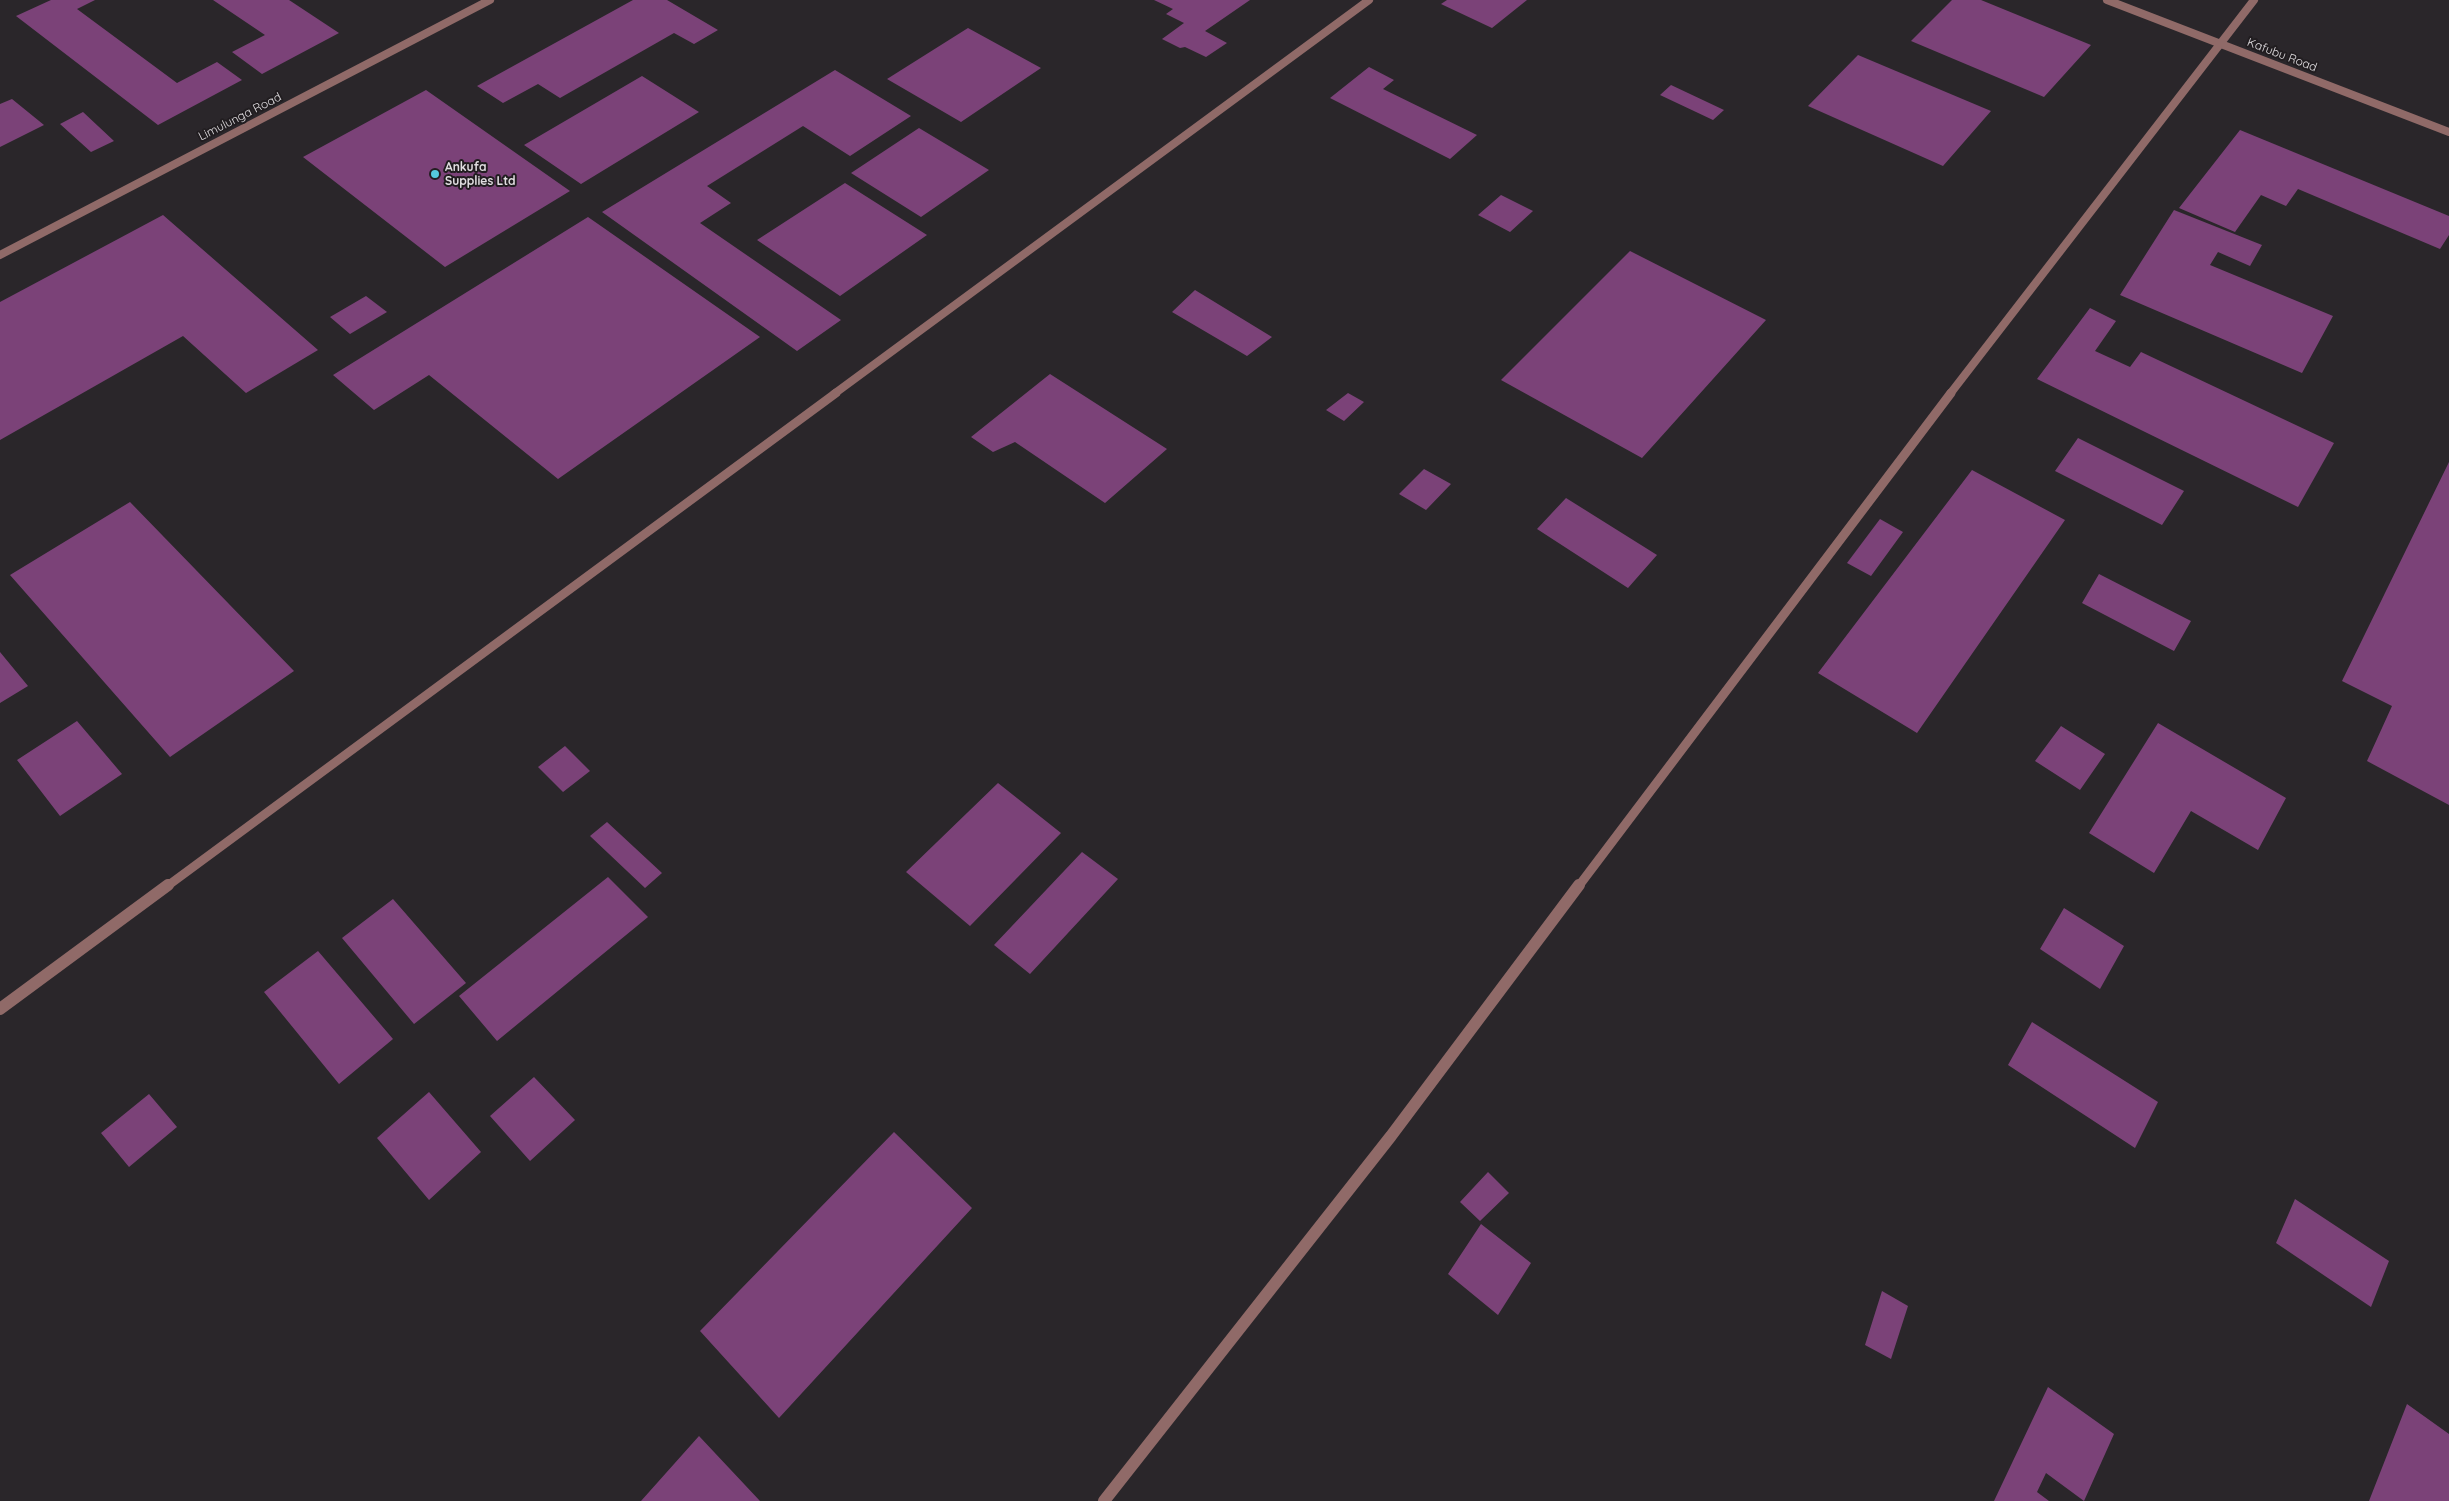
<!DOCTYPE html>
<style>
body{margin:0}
canvas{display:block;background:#2a262a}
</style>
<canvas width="2449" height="1501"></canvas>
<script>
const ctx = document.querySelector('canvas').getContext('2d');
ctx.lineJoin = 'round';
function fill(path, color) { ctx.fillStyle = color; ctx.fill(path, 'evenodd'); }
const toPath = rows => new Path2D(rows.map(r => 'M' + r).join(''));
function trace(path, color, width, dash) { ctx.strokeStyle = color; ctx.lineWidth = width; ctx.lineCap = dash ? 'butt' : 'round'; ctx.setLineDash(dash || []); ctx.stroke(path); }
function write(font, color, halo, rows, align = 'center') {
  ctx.font = font + ' Quicksand,sans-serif'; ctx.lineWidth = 4; ctx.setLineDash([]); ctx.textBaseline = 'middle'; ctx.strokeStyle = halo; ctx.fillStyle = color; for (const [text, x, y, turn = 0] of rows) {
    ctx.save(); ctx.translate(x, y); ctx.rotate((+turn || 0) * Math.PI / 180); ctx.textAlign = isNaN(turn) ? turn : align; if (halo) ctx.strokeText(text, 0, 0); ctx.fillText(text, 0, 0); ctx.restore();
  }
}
const building = toPath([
 [51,0,95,0,77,9,177,83,217,62,242,80,158,125,16,16],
 [213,0,289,0,339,33,262,74,232,52,265,35],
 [633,0,667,0,718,30,694,44,674,33,560,98,538,84,503,103,477,86],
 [1154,0,1250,0,1205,31,1227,43,1206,57,1185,47,1180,48,1162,39,1184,23,1166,14,1173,9],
 [1447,0,1527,0,1492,28,1441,4],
 [1952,0,1981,0,2091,45,2044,97,1911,41],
 [968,28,1041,68,961,122,887,79],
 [1858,55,1991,111,1943,166,1808,106],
 [1369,67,1394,80,1383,89,1477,135,1450,159,1330,98],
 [835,70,911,116,850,156,803,126,707,186,731,203,700,223,841,320,797,351,602,212],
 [642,76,699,112,581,184,524,145],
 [1671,85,1724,110,1713,120,1660,95],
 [426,90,570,191,445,267,303,157],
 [12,99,44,125,0,147,0,104],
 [83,112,114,141,91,152,60,124],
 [919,128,989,170,921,217,851,173],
 [2240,130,2449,216,2449,235,2440,249,2298,189,2286,206,2261,195,2235,232,2179,208],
 [845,183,927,235,840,296,757,240],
 [1501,195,1533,211,1510,232,1478,215],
 [2174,210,2262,245,2250,266,2218,252,2210,265,2333,316,2302,373,2120,295],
 [163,215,318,350,246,393,183,336,0,440,0,302],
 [588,217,760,337,558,479,429,375,374,410,333,375],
 [1630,251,1766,320,1642,458,1501,380],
 [1195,290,1272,337,1247,356,1172,312],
 [366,296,387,312,350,334,330,317],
 [2090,308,2116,321,2095,351,2130,367,2141,352,2334,443,2298,507,2037,379],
 [1050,374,1167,449,1105,503,1015,442,993,452,971,437],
 [1348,393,1364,402,1344,421,1326,410],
 [2078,438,2184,491,2162,525,2055,471],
 [2449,462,2449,805,2367,761,2392,706,2342,681],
 [1424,469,1451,484,1426,510,1399,494],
 [1972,470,2065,520,1917,733,1818,673],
 [1566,498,1657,555,1628,588,1537,529],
 [130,502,294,671,170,757,10,575],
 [1880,519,1903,532,1871,576,1847,563],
 [2099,574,2191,621,2174,651,2082,603],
 [0,652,28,686,0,703],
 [77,721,122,774,60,816,17,760],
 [2158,723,2286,798,2258,850,2191,811,2154,873,2089,833],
 [2061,726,2105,754,2080,790,2035,761],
 [565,746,590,771,563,792,538,767],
 [998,783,1061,833,970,926,906,872],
 [607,822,662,873,645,888,590,836],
 [1082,852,1118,879,1030,974,994,945],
 [608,877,648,917,497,1041,459,996],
 [393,899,466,983,414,1024,342,938],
 [2064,908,2124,946,2100,989,2040,949],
 [318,951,393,1039,339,1084,264,992],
 [2032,1022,2158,1102,2135,1148,2008,1065],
 [534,1077,575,1120,530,1161,490,1116],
 [429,1092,481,1152,429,1200,377,1138],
 [149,1094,177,1127,129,1167,101,1133],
 [894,1132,972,1208,779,1418,700,1331],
 [1488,1172,1509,1193,1480,1221,1460,1202],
 [2295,1199,2389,1261,2371,1307,2276,1243],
 [1481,1224,1531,1263,1498,1315,1448,1274],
 [1882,1291,1908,1306,1891,1359,1865,1345],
 [2048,1387,2114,1434,2084,1501,2046,1473,2037,1492,2049,1501,1994,1501],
 [2407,1404,2449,1434,2449,1501,2369,1501],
 [699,1436,760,1501,641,1501]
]);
const streetFar2 = toPath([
 [2107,0,2449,132],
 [0,255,490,0],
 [834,394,1369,0],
 [1950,394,2254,0]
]);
const streetFar1 = toPath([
 [166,887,836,393],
 [1578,887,1951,393]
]);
const street = toPath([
 [0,1009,168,885],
 [1104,1501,1391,1136,1579,885]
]);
const markers = [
 [435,174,5,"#54cade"]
];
const farStreetnames = [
 ["Kafubu Road",2282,55,21],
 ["Limulunga Road",240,117,-27]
];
const farPoinames = [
 ["Ankufa",445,167],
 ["Supplies Ltd",445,181]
];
fill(building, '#7b4278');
trace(streetFar2, '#906a68', 8);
trace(streetFar1, '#906a68', 9);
trace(street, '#906a68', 12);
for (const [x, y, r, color] of markers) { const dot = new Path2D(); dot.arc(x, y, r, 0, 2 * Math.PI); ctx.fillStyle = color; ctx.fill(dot); trace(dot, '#211d20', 2); }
write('12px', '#e1dee1', '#211d20', farStreetnames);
write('bold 12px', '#e1dee1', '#211d20', farPoinames, 'left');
</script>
